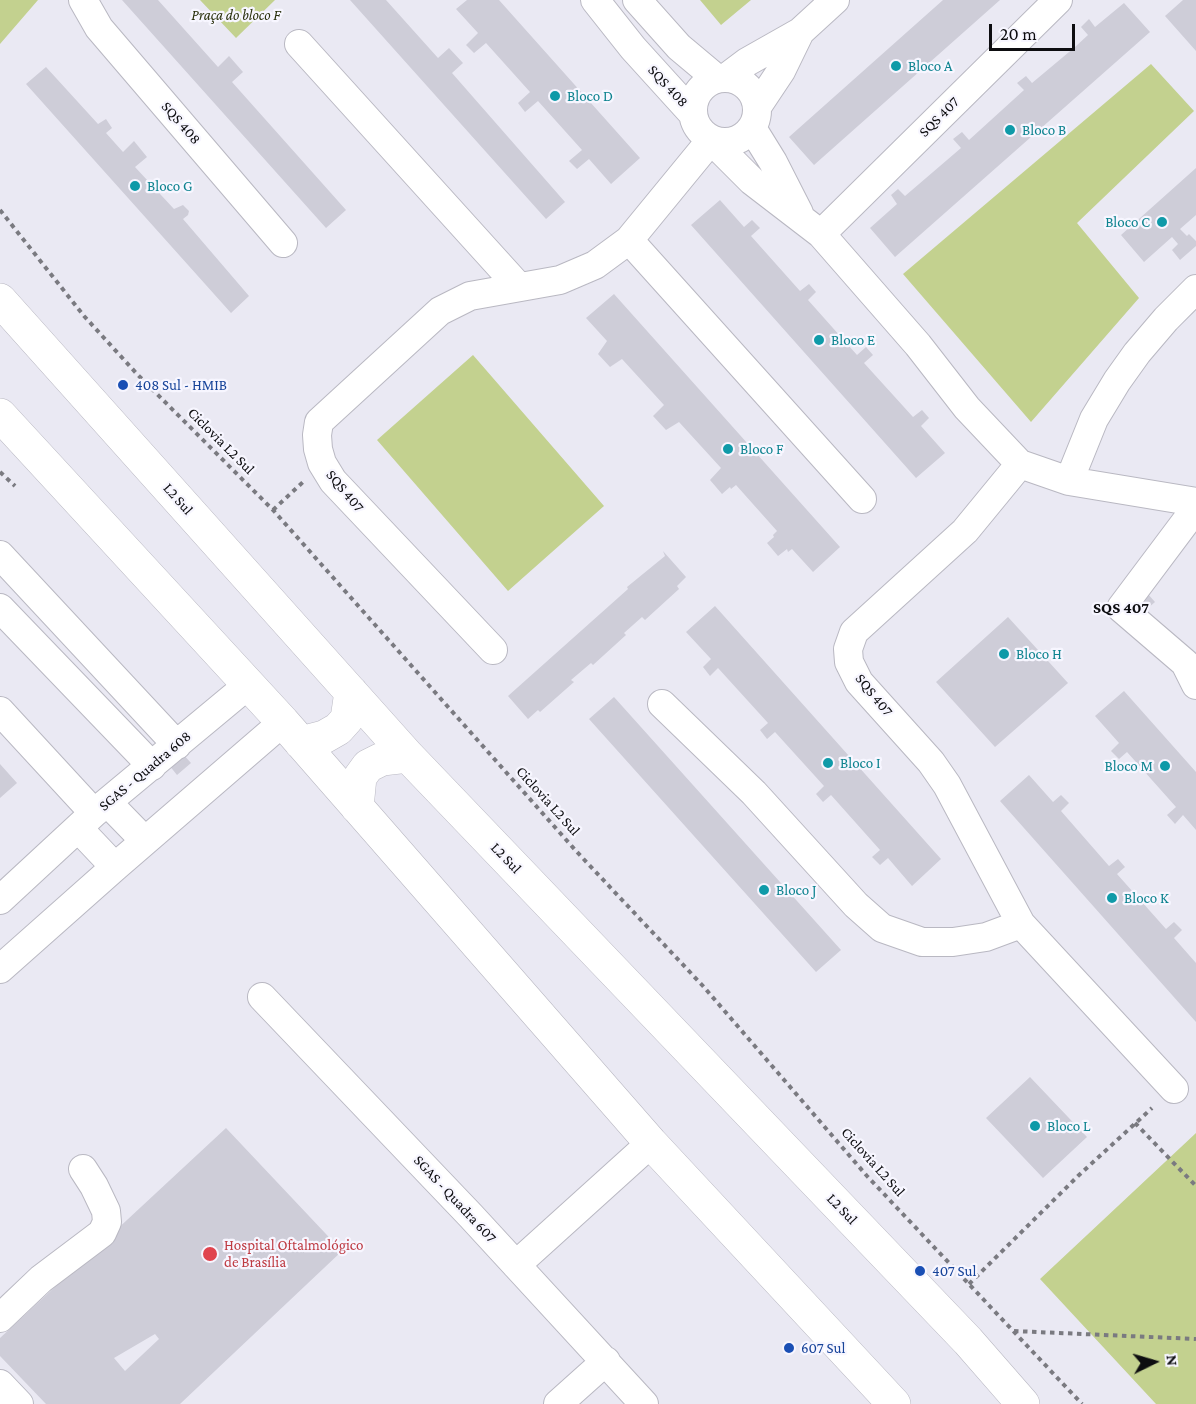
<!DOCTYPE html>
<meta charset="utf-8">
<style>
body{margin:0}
#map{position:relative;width:1196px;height:1404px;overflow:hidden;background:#eae9f3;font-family:"Crimson Pro",serif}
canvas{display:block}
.north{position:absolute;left:1124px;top:1332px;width:60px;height:60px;-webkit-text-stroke:4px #f7f6ff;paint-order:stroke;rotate:85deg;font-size:16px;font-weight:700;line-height:24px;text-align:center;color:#0d0d10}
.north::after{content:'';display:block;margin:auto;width:21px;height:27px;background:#0d0d10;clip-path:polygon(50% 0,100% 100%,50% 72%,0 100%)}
.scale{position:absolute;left:989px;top:24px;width:86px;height:27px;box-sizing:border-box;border:3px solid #0d0d10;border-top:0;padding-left:8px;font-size:18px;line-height:21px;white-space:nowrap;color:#0d0d10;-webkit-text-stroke:4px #f7f6ff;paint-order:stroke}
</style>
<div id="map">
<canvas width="1196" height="1404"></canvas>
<div class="north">N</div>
<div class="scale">20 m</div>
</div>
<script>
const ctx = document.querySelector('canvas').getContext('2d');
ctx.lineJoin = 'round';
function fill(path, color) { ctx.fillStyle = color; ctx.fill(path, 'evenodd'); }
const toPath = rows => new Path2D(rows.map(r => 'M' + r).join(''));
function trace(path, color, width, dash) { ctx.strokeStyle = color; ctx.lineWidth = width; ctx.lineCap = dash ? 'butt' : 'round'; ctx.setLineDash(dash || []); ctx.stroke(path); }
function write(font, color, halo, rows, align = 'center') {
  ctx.font = font + ' "Crimson Pro",serif'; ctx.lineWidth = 4.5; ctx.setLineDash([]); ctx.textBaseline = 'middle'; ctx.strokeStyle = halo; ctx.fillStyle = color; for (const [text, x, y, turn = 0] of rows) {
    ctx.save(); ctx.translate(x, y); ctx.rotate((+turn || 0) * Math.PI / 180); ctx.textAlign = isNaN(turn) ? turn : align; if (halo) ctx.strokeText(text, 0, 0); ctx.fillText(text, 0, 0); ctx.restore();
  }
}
const green = toPath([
 [0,0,38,0,0,44],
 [200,0,275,0,236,38],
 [700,0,751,0,721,25],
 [1151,64,1194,111,1077,223,1139,298,1031,422,903,274],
 [473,355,604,506,508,591,377,440],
 [1196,1133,1196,1404,1156,1404,1040,1279]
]);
const building = toPath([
 [122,0,158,0,218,67,229,56,243,72,232,82,346,210,326,228],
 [350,0,386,0,438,58,449,48,463,63,452,73,565,202,546,219],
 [467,0,499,0,640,158,611,184,589,159,577,169,569,161,582,150,538,101,525,112,518,103,530,92,486,43,474,53,466,45,478,33,456,9],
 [943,0,1000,0,814,165,789,137],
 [1183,0,1196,0,1196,51,1165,16],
 [1124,3,1150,32,895,257,870,228,897,204,891,195,898,189,905,196,961,148,953,139,962,132,969,140,1024,90,1017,83,1026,76,1032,83,1075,47,1088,35,1081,27,1089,19,1095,27],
 [46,67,98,124,106,119,112,128,106,133,123,152,134,141,147,157,135,167,174,209,183,205,189,211,188,215,183,219,249,296,231,313,26,84],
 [1196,168,1196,215,1180,229,1187,236,1189,234,1196,241,1196,246,1180,260,1172,250,1178,244,1172,237,1144,262,1121,235],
 [720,200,744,227,752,220,760,228,751,236,800,291,809,284,816,292,808,300,857,355,866,347,873,355,864,363,913,417,922,410,929,418,921,426,945,453,916,478,691,225],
 [614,294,840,547,813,572,792,549,788,552,787,549,778,556,767,543,774,537,773,535,777,531,736,485,731,489,730,487,722,494,710,480,721,468,679,422,666,430,653,416,664,405,622,359,610,367,598,354,607,341,586,318],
 [663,551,686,577,677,586,679,589,645,620,642,617,624,633,626,635,593,665,591,663,571,680,574,682,540,712,538,710,528,719,508,696,628,589,627,587,665,556],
 [1147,593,1155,602,1130,624],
 [715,606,941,859,912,886,888,858,880,865,872,857,880,850,831,795,823,802,816,794,824,786,775,732,767,739,760,730,768,723,718,668,710,676,703,667,711,659,686,632],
 [1008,617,1068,683,995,747,936,682],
 [1124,691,1196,772,1196,830,1183,815,1175,824,1167,815,1176,807,1127,752,1119,759,1111,751,1119,743,1095,716],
 [614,697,841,950,816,972,589,719],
 [182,753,191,763,177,775,169,765],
 [0,764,17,783,0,798],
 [1029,775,1053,802,1061,795,1069,803,1061,811,1109,866,1118,859,1125,867,1117,874,1166,929,1174,922,1182,930,1174,938,1196,963,1196,1022,1000,801],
 [1030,1077,1087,1137,1043,1178,986,1118],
 [226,1128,342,1251,180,1404,46,1404,0,1356,0,1338],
 [155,1334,159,1339,125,1371,114,1358]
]);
const path = toPath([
 [0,210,84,316,137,374,273,510,577,852,703,986,867,1176,1082,1404],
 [0,472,15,486],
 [273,510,303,482],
 [1135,1123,1196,1186],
 [969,1284,1078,1176,1152,1108],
 [1014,1331,1196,1339]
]);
const minor = toPath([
 [83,0,99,28,283,243],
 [595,0,633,48,692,113],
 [637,0,679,47,716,78],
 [299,44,519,287],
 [727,77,747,62,800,32,835,0],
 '693 110a32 32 0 1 1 64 0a32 32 0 1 1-64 0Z',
 [757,107,781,71,800,32],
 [752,128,773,162,799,213],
 [821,234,1058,0],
 [1020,464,965,531,854,632,848,649,849,662,859,682,931,762,947,785,1021,924,1174,1089],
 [1069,481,1094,419,1117,381,1137,353,1166,319,1196,289],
 [862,499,629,240,711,140,752,181,821,234,918,345,967,408,1020,464,1069,481,1196,502],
 [1196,508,1121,608,1185,663,1196,685],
 [0,555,177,745],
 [0,608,152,766],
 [493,650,333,481,322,463,318,449,317,435,319,422,440,311,470,296,560,280,595,265,629,240],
 [662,704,754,793,856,905,882,928,922,942,953,942,986,937,1021,924],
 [0,711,94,813],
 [108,803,145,841],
 [78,828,115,867],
 [0,900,94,813,248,685],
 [0,969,115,867,283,722],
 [262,997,471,1216,644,1404],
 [516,1265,651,1143],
 [0,1318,41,1279,102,1233,107,1222,106,1211,94,1186,83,1169],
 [0,1384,19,1404],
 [558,1404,606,1361]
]);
const major = toPath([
 [0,300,408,756,968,1341,1023,1404],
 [0,415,283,722,651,1143,894,1404],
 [301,743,324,737,338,729,347,719,351,692],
 [357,807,360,777,368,766,382,759,408,756]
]);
const markers = [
 [896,66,6,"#0f9aa8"],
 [555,96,6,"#0f9aa8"],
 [1010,130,6,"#0f9aa8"],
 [135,186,6,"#0f9aa8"],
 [1162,222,6,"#0f9aa8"],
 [819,340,6,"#0f9aa8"],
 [123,385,6,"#1a4fb4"],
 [728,449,6,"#0f9aa8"],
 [1004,654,6,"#0f9aa8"],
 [828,763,6,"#0f9aa8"],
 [1165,766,6,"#0f9aa8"],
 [764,890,6,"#0f9aa8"],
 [1112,898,6,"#0f9aa8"],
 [1035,1126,6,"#0f9aa8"],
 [210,1254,8,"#e0444e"],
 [920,1271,6,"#1a4fb4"],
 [789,1348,6,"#1a4fb4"]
];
const parkNames = [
 ["Praça do bloco F",236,15]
];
const cultureNames = [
 ["Bloco A",908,66],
 ["Bloco D",567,96],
 ["Bloco B",1022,130],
 ["Bloco G",147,186],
 ["Bloco C",1150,222,"right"],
 ["Bloco E",831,340],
 ["Bloco F",740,449],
 ["Bloco H",1016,654],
 ["Bloco I",840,763],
 ["Bloco M",1153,766,"right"],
 ["Bloco J",776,890],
 ["Bloco K",1124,898],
 ["Bloco L",1047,1126]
];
const streetNames = [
 ["SQS 408",668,86,47],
 ["SQS 407",939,117,-45],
 ["SQS 408",181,123,49],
 ["Ciclovia L2 Sul",221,441,45],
 ["SQS 407",345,491,50],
 ["L2 Sul",178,499,48],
 ["SQS 407",874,695,51],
 ["SGAS - Quadra 608",145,771,-40],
 ["Ciclovia L2 Sul",548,801,48],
 ["L2 Sul",506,858,46],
 ["Ciclovia L2 Sul",873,1162,48],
 ["SGAS - Quadra 607",455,1199,47],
 ["L2 Sul",842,1209,46]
];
const transitNames = [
 ["408 Sul - HMIB",135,385],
 ["407 Sul",932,1271],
 ["607 Sul",801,1348]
];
const healthNames = [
 ["Hospital Oftalmológico",224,1245],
 ["de Brasília",224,1262]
];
const neighbourhoodNames = [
 ["SQS 407",1121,608]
];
fill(green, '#c3d18f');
fill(building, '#cecdd8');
trace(minor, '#b9b8c2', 30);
trace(major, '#b9b8c2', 34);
trace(path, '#7a7a80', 4, [4.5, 4.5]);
trace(minor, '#fff', 28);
trace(major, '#fff', 33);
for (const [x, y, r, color] of markers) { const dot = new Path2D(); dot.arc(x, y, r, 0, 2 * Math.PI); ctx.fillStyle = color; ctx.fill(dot); trace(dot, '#f7f6ff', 2); }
write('italic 15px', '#2a310d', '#f7f6ff', parkNames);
write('15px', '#0d838f', '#f7f6ff', cultureNames, 'left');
write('15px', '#0d0d10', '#f7f6ff', streetNames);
write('15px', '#164399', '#f7f6ff', transitNames, 'left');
write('15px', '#be3a42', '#f7f6ff', healthNames, 'left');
write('bold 16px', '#0d0d10', '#f7f6ff', neighbourhoodNames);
</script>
